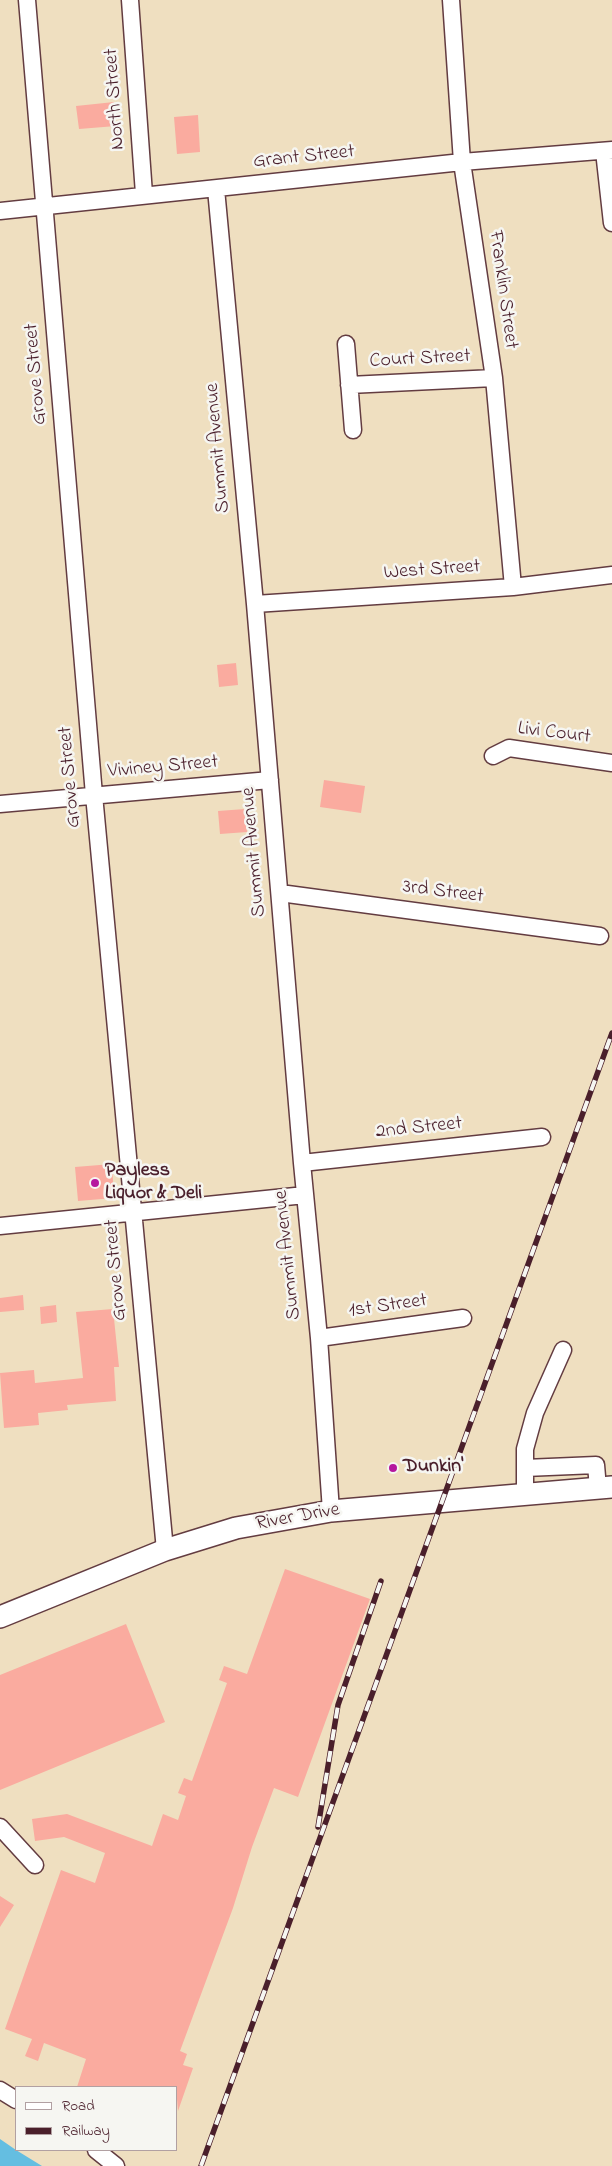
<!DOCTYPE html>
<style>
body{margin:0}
#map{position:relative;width:612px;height:2166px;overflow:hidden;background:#efdfc0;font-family:"Indie Flower",sans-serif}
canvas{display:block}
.legend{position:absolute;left:15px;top:2086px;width:162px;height:65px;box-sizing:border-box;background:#f6f6f2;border:1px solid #b1a0a2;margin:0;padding:6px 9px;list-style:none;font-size:15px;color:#4a1f2b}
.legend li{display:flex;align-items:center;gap:10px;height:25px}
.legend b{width:25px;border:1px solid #b1a0a2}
</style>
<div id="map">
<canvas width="612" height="2166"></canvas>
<ul class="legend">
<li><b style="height:6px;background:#fff"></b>Road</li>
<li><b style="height:6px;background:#4a1f2b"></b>Railway</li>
</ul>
</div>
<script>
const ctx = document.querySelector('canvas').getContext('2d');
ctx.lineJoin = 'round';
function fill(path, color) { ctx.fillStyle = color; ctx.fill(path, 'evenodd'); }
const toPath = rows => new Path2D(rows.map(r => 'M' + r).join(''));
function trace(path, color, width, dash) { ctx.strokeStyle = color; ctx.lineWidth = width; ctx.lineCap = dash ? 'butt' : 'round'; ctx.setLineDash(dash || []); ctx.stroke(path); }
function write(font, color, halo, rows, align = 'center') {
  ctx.font = font + ' "Indie Flower",sans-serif'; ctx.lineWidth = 5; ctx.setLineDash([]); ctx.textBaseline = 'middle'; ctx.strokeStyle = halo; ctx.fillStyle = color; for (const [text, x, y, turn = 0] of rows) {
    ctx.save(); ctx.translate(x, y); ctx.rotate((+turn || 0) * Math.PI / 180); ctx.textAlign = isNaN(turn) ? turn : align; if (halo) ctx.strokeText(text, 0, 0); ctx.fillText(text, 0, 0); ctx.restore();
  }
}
const water = toPath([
 [0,2139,16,2150,42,2166,0,2166]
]);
const building = toPath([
 [114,102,116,126,79,129,76,106],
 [198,115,200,152,177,154,174,117],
 [236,663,238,685,219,687,217,665],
 [324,780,365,786,361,813,320,807],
 [245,809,247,832,220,834,218,811],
 [112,1164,114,1198,78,1201,75,1167],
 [23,1295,24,1310,0,1312,0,1298],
 [56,1305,57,1322,41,1324,40,1307],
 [113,1309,119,1367,114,1367,116,1401,67,1405,68,1410,38,1413,39,1425,4,1428,0,1373,34,1370,35,1383,83,1378,76,1312],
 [285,1569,370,1599,298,1797,274,1788,252,1847,233,1908,180,2051,187,2054,183,2065,193,2068,178,2111,176,2087,77,2087,86,2059,44,2043,38,2061,25,2056,32,2039,5,2029,61,1870,95,1883,105,1853,64,1837,35,1841,32,1819,67,1814,152,1846,163,1814,178,1820,186,1796,178,1793,184,1778,192,1781,227,1683,219,1680,224,1666,247,1674],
 [126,1624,165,1722,0,1790,0,1675],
 [0,1896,14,1905,0,1927]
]);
const minor = toPath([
 [27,0,94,795,165,1550],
 [130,0,144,194],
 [451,0,462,162,494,378,513,587],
 [604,151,612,223],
 [216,189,255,604,302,1163,319,1338,331,1511],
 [0,211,462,162,612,150],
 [346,344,353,430],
 [349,385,494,378],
 [255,604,513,587,612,575],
 [493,756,509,748,612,763],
 [0,804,270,780],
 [280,893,600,936],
 [302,1163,542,1137],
 [0,1226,305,1195],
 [319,1338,463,1318],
 [525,1468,596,1465,598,1488],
 [525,1493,525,1449,535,1413,563,1350],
 [0,1827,35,1865],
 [0,2090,16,2100],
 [96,2150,116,2166]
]);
const major = toPath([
 [0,1617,165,1550,236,1528,331,1511,612,1487]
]);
const rail = toPath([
 [318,1827,338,1705,381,1581],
 [201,2166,612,1033]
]);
const markers = [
 [95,1183,5,"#b5179e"],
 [393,1468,5,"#b5179e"]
];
const streetNames = [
 ["North Street",116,99,-94],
 ["Grant Street",304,158,-6],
 ["Franklin Street",502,290,82],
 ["Court Street",420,360,-3],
 ["Grove Street",37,374,-95],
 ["Summit Avenue",219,448,-95],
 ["West Street",432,571,-4],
 ["Livi Court",554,734,7],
 ["Viviney Street",163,768,-5],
 ["Grove Street",71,777,-95],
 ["Summit Avenue",255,852,-95],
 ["3rd Street",443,893,7],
 ["2nd Street",419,1129,-6],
 ["Summit Avenue",289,1255,-96],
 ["Grove Street",117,1270,-95],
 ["1st Street",388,1307,-8],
 ["River Drive",298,1518,-10]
];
const poiNames = [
 ["Payless",105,1172],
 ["Liquor & Deli",105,1195],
 ["Dunkin'",403,1468]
];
fill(water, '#64bee1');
fill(building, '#faab9f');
trace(minor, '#633c41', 19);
trace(major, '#633c41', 24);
trace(minor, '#fff', 16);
trace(major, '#fff', 21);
trace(rail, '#4a1f2b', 5.5);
trace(rail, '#f6f6f2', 4, [11]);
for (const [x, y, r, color] of markers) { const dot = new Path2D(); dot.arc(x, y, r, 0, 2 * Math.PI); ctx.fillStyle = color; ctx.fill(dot); trace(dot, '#f6f6f2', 2); }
write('20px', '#4a1f2b', '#f6f6f2', streetNames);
write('bold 20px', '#4a1f2b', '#f6f6f2', poiNames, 'left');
</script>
